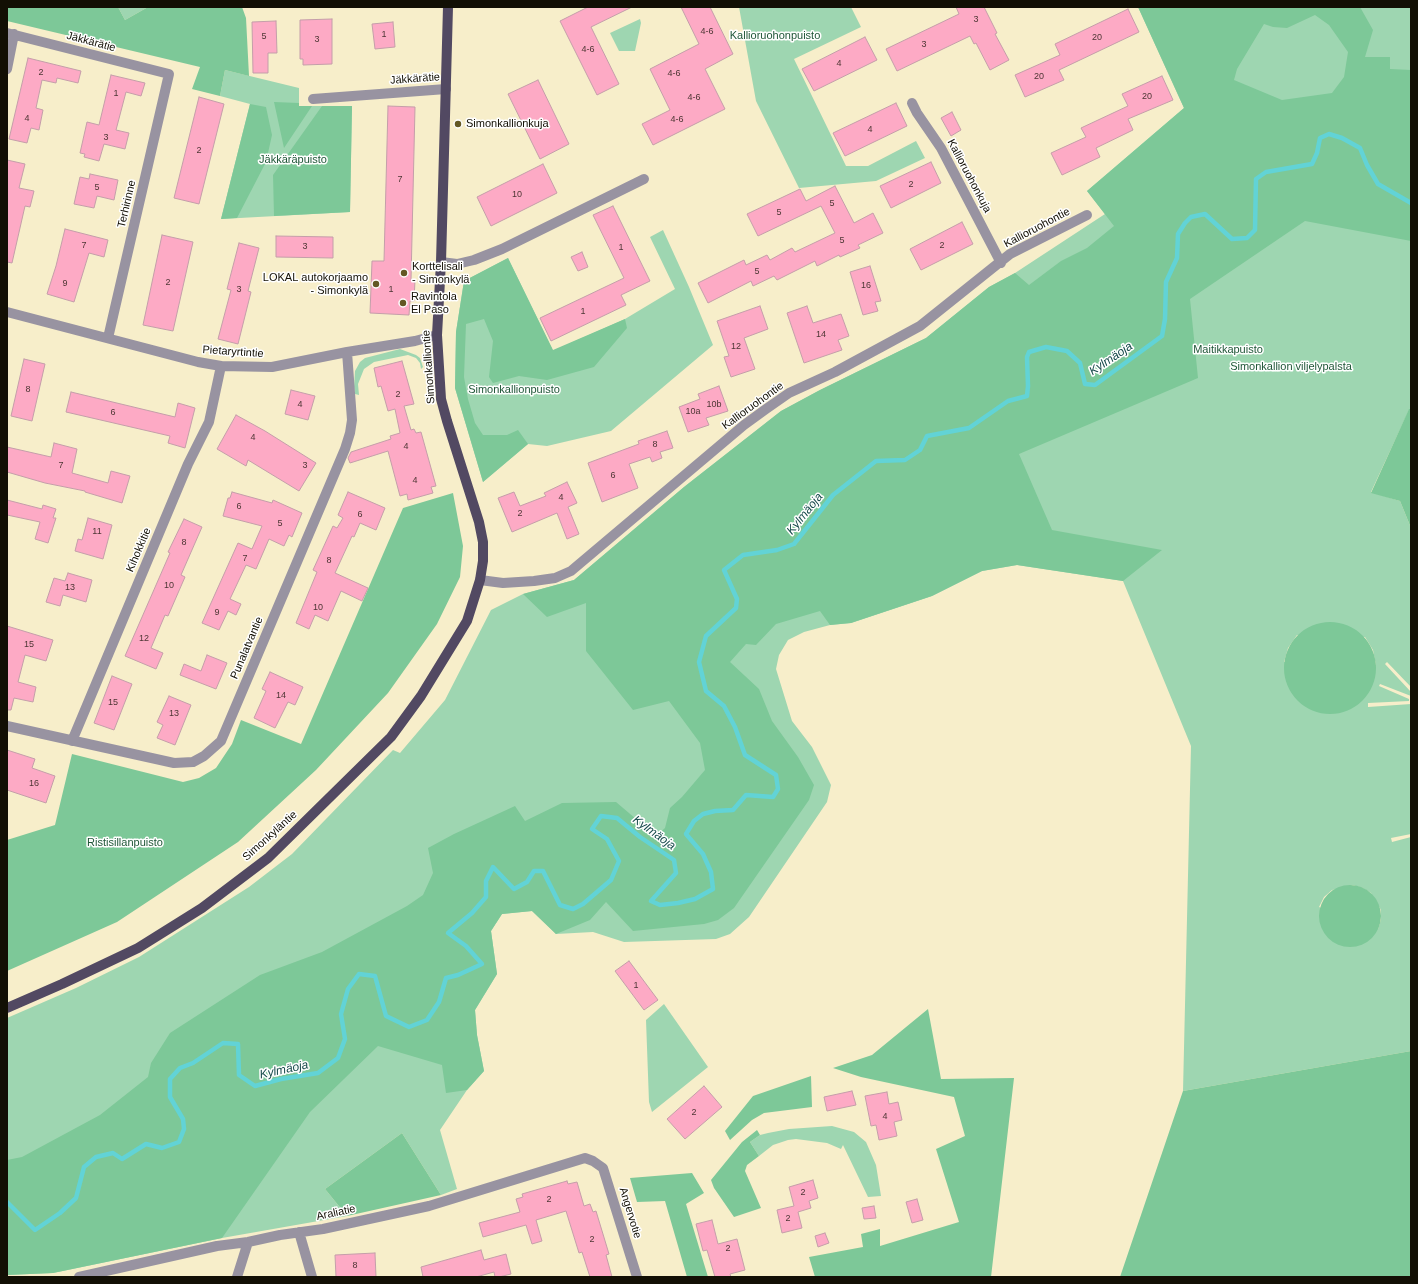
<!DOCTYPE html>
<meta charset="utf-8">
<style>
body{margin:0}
#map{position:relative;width:1418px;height:1284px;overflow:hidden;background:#f7eeca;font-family:Arial,sans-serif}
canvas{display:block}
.frame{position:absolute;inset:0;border:8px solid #120f04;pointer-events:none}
</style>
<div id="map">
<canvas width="1418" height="1284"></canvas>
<div class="frame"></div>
</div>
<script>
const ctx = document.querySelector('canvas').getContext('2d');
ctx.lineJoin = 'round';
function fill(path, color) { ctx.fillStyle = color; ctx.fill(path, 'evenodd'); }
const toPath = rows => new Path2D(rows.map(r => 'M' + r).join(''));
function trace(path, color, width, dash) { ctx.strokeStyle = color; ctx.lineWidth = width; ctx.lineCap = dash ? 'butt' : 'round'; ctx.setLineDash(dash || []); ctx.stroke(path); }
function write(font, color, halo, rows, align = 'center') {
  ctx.font = font + ' Arial,sans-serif'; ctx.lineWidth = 3; ctx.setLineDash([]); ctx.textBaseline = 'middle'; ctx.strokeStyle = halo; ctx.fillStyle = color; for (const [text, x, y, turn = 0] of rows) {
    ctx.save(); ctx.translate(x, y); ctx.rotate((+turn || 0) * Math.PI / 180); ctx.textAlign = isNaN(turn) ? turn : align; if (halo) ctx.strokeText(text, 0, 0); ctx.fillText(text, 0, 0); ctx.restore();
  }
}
const green = toPath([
 [118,7,148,7,125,20],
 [739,7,851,7,861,27,794,59,846,166,868,166,916,141,925,158,876,181,799,188,756,101],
 [1138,7,1411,7,1411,409,1409,410,1371,492,1400,501,1411,528,1411,687,1387,662,1385,664,1411,692,1411,696,1380,684,1379,686,1409,699,1409,701,1368,703,1368,707,1411,704,1411,834,1391,838,1392,842,1411,837,1411,1051,1183,1091,1191,746,1123,581,1017,565,982,571,932,596,851,623,830,625,804,632,788,640,779,655,776,669,792,721,812,747,831,785,827,802,749,917,730,934,716,939,624,942,593,932,556,934,532,911,502,914,491,931,497,974,475,1010,477,1035,484,1071,467,1090,440,1130,457,1189,441,1195,402,1133,325,1189,347,1216,222,1238,53,1273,7,1275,7,1018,76,988,139,957,249,887,292,854,393,750,400,753,445,700,491,610,523,594,574,580,684,487,781,411,820,390,926,338,989,287,1015,273,1105,214,1087,191,1184,108],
 [1297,635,1365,637,1373,650,1376,665,1284,662,1288,648],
 [1353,885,1363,888,1371,893,1381,910,1381,920,1378,929,1319,907,1324,897,1332,890],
 [640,19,641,23,635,51,619,51,610,33],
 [225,70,299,88,299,106,352,106,350,212,221,219,250,104,220,96],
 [663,230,689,287,713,345,611,431,547,446,528,444,483,482,455,388,456,332,464,281,508,258,553,351,625,319,675,289,650,237],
 [400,349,416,355,420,358,423,367,421,369,420,363,416,358,408,355,374,362,364,369,358,384,359,395,355,394,354,387,355,371,360,362,365,358],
 [664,1004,708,1067,652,1112,649,1102,646,1020],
 [832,1126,854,1132,866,1142,876,1165,881,1196,868,1197,843,1145,841,1149,827,1143,796,1139,788,1140,773,1145,759,1156,750,1142,760,1135,768,1133,789,1129]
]);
const forest = toPath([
 [7,7,118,7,125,20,148,7,242,7,246,18,249,76,225,70,220,96,192,89,200,67,7,21],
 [1138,7,1360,7,1373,30,1365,57,1390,57,1390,69,1411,70,1411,241,1305,221,1190,299,1198,378,1019,454,1052,530,1162,550,1123,581,1017,565,982,571,932,596,851,623,830,625,820,611,776,624,756,645,746,644,730,662,759,689,772,721,798,757,814,785,809,800,734,908,718,920,704,924,633,931,606,902,590,920,556,934,532,911,502,914,491,931,497,974,475,1010,477,1035,484,1071,467,1090,446,1093,442,1065,378,1046,310,1112,222,1238,53,1273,7,1275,7,1160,22,1157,100,1115,148,1077,151,1063,170,1033,260,975,322,952,407,906,423,895,433,873,428,848,454,834,515,806,525,821,562,803,616,802,656,836,665,828,670,808,682,797,705,770,700,743,669,701,633,710,586,651,586,603,547,617,523,594,574,580,684,487,781,411,820,390,926,338,989,287,1015,273,1029,285,1061,261,1087,248,1114,226,1087,191,1184,108],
 [1315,15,1329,25,1348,52,1344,77,1332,93,1282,100,1234,80,1237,69,1264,24,1273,27,1287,28],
 [274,102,299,103,299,106,312,106,284,148],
 [250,104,266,107,272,135,266,162,237,218,221,219],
 [322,106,352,106,350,212,274,216,273,175],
 [508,258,553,350,625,319,627,328,594,367,547,380,519,376,493,383,489,377,493,341,484,319,466,324,464,377,468,399,475,423,483,435,507,435,518,430,528,444,483,482,455,388,456,332,464,281],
 [1409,409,1411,409,1411,528,1400,501,1371,493],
 [453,493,463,546,460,577,437,624,388,693,316,770,238,842,117,922,7,971,7,840,55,825,72,754,183,782,199,778,216,768,232,744,241,720,301,744,403,508],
 '1284 668a46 46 0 1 1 92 0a46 46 0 1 1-92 0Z',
 '1319 916a31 31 0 1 1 62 0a31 31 0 1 1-62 0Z',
 [928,1009,941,1079,1014,1078,991,1277,815,1277,809,1257,863,1247,861,1234,880,1229,880,1246,959,1222,936,1149,965,1136,954,1097,861,1077,833,1068,872,1055],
 [1411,1051,1411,1277,1120,1277,1183,1091],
 [811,1076,812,1107,764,1113,752,1120,730,1140,725,1131,753,1096],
 [757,1130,760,1135,750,1142,759,1156,747,1165,745,1171,761,1208,734,1217,714,1188,711,1180,742,1142],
 [402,1133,441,1195,347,1216,325,1189],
 [692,1173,704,1193,686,1204,708,1277,687,1277,665,1201,637,1202,630,1178]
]);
const stream = toPath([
 [7,1202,35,1230,60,1213,76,1198,84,1167,96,1157,113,1153,122,1159,146,1144,162,1148,179,1142,184,1129,183,1119,170,1097,170,1079,180,1068,193,1063,223,1043,238,1044,239,1075,255,1086,281,1079,318,1073,338,1058,345,1039,341,1014,348,989,359,974,375,976,386,1016,409,1027,427,1020,439,1002,446,978,458,975,482,964,466,946,448,933,472,913,486,897,486,881,493,867,514,889,527,882,534,871,543,871,560,905,573,909,583,904,611,880,619,861,607,839,592,829,601,816,617,818,640,837,674,860,676,873,651,901,660,905,678,903,695,899,713,889,711,872,703,854,686,834,694,821,703,814,715,811,733,810,746,795,773,797,778,789,776,775,745,755,735,727,724,706,706,691,699,662,706,636,736,608,737,599,724,570,743,555,777,550,794,544,833,495,876,461,905,460,920,450,927,436,969,428,1008,401,1027,396,1028,386,1027,357,1029,352,1046,347,1067,351,1080,363,1085,384,1095,385,1162,336,1165,319,1166,282,1177,258,1178,234,1185,223,1191,217,1205,214,1232,239,1247,238,1255,230,1256,179,1266,172,1312,164,1317,153,1320,138,1329,134,1342,138,1360,148,1367,165,1378,184,1411,203]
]);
const building = toPath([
 [588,7,632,7,591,27,619,84,597,95,560,21,588,7],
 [681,7,710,7,733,54,705,69,725,109,653,145,642,124,670,110,650,69,699,44,681,7],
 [956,7,984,7,997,33,995,34,1009,60,990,70,976,43,974,44,970,36,897,71,886,49,959,14,956,7],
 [1128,9,1139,32,1059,70,1064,80,1025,97,1015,75,1060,55,1055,44,1128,9],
 [332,19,332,64,303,65,303,59,300,59,300,20,332,19],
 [276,21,277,53,268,53,268,73,253,73,252,22,276,21],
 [393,22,395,47,375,49,372,24,393,22],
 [865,37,877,60,814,91,802,69,865,37],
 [28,58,81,71,78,83,57,78,56,83,42,80,36,108,43,110,39,130,31,128,27,143,9,139,28,58],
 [111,75,145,83,141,96,126,92,116,130,129,133,125,149,104,144,99,161,84,157,85,154,80,153,87,122,99,125,111,75],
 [1162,76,1173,100,1128,119,1133,130,1096,148,1100,157,1062,175,1051,153,1086,137,1081,128,1128,106,1122,94,1162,76],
 [538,80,569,144,540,159,508,94,538,80],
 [199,97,224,104,199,204,174,198,199,97],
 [896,103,907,126,845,156,833,133,896,103],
 [388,106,415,107,411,280,415,280,414,301,410,301,409,315,370,313,372,261,384,261,388,106],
 [952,112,961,130,951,136,941,118,952,112],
 [7,160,25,164,19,188,34,191,30,207,25,206,12,263,7,262,7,160],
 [931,162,941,183,891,208,880,186,931,162],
 [543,164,557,193,491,226,477,197,543,164],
 [90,174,118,180,114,200,97,196,94,208,74,204,80,177,89,179,90,174],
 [835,186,854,223,873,213,883,233,858,245,860,248,840,257,839,255,817,266,815,261,777,280,774,276,753,286,751,281,708,303,698,283,744,260,746,265,767,255,770,260,792,248,795,252,835,233,821,206,758,236,747,214,800,189,806,201,835,186],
 [613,206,650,281,621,295,626,305,551,341,540,318,624,278,593,215,613,206],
 [962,222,973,244,921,270,910,249,962,222],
 [65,229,108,240,104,257,89,253,74,302,47,294,56,266,65,229],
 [162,235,193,242,173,331,143,325,162,235],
 [276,236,333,237,333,258,276,257,276,236],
 [239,243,259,248,248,291,251,292,238,344,218,339,231,290,227,289,239,243],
 [582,252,588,267,578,271,571,257,582,252],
 [870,266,881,301,875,302,878,311,863,315,850,272,870,266],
 [760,306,768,329,744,338,755,369,731,377,724,357,729,356,717,321,760,306],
 [807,306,813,323,841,314,849,336,838,340,842,350,804,363,787,313,807,306],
 [24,359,45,364,32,421,11,416,24,359],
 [402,361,414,404,404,406,411,430,414,429,416,433,421,432,436,486,431,487,433,493,408,500,407,494,400,496,388,451,350,463,348,458,351,452,391,439,390,436,400,433,395,409,388,411,381,386,378,387,374,368,402,361],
 [719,386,728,411,706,418,709,425,688,432,679,407,700,399,698,394,719,386],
 [291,390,315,396,308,420,285,414,291,390],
 [71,392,175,417,178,403,195,408,185,448,168,443,170,436,66,412,71,392],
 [236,415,265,431,316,463,299,491,248,460,246,466,217,449,236,415],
 [667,431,673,448,660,452,662,458,652,462,650,457,629,464,638,488,602,502,588,463,639,444,638,441,667,431],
 [54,443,77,449,72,473,108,483,111,471,130,476,122,503,85,492,85,491,45,483,7,472,7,447,51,457,54,443],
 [567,482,577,503,568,507,579,534,567,539,557,513,512,532,498,498,514,492,520,506,546,496,544,493,567,482],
 [232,492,272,503,273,500,302,513,292,537,289,535,284,546,269,539,256,569,246,565,230,599,241,604,236,615,228,611,219,630,202,623,238,543,252,549,262,526,223,516,228,498,230,498,232,492],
 [348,492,385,508,376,530,360,523,354,537,352,536,335,573,368,588,362,601,341,591,328,621,315,615,309,629,296,623,317,572,313,570,333,526,337,528,343,518,338,515,348,492],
 [7,500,42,509,43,505,56,509,53,518,56,518,48,543,35,539,40,522,7,515,7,500],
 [88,518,112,525,103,559,75,551,78,539,82,540,88,518],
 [184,519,202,527,181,575,185,577,168,616,165,615,151,648,163,653,156,669,125,656,170,553,168,552,184,519],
 [68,573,92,580,86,602,63,595,60,606,46,602,54,578,65,581,68,573],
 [7,626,53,640,46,661,25,655,18,682,36,687,33,702,14,698,11,710,7,710,7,626],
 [207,655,227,663,216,689,180,675,184,664,201,671,207,655],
 [270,672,303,687,295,705,288,702,275,728,254,718,266,691,262,689,270,672],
 [112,676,132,684,114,730,94,723,112,676],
 [169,696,191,705,175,745,157,738,163,725,157,722,169,696],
 [7,750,35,759,32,768,55,776,46,803,7,790,7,750],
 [629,961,658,1000,644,1010,615,971,629,961],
 [704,1086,722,1107,685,1139,667,1119,704,1086],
 [852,1091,856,1105,827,1111,824,1097,852,1091],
 [887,1092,889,1104,898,1102,902,1120,894,1122,897,1136,879,1140,876,1125,871,1126,865,1096,887,1092],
 [813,1180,818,1198,809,1201,811,1208,798,1212,802,1228,782,1233,777,1210,794,1206,789,1187,813,1180],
 [567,1181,568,1184,577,1182,584,1206,590,1204,593,1212,596,1211,609,1254,606,1255,612,1277,590,1277,582,1252,579,1253,566,1211,536,1220,542,1241,532,1244,526,1225,483,1237,479,1223,520,1212,516,1199,523,1197,522,1194,567,1181],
 [917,1199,923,1220,912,1223,906,1202,917,1199],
 [874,1206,876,1218,864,1219,862,1208,874,1206],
 [712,1220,718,1244,737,1239,745,1270,730,1274,731,1277,715,1277,707,1250,703,1251,696,1224,712,1220],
 [825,1233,829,1243,818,1247,815,1236,825,1233],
 [481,1250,484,1260,506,1254,511,1274,499,1277,495,1277,494,1272,476,1277,423,1277,421,1267,481,1250],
 [375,1253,376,1277,336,1277,335,1255,375,1253]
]);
const minor = toPath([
 [7,33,169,74,108,338],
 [7,69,14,34],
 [313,99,446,89],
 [912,103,917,113,941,148,1001,263],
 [441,262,457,264,474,260,502,249,644,179],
 [7,312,198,362,221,366,272,367,347,352,415,341,437,335],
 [480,580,503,583,534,581,555,578,571,571,744,425,766,409,789,393,835,372,920,326,1010,254,1087,215],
 [7,726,174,763,193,762,204,756,221,741,345,449,350,433,352,420,347,352],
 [72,741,188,464,209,422,221,366],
 [299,1232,312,1277],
 [79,1277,217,1246,248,1242,280,1235,323,1229,429,1206,585,1158,593,1161,603,1168,637,1277],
 [237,1277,248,1242]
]);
const major = toPath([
 [7,1008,62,984,138,948,202,908,268,858,391,737,421,696,467,621,480,580,483,561,483,542,479,522,447,421,441,399,437,335,441,262,448,7]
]);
const markers = [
 [458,124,4,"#635824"],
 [404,273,4,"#635824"],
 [376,284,4,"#635824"],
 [403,303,4,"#635824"]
];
const numberNames = [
 ["3",976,20],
 ["4-6",707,32],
 ["1",384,35],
 ["5",264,37],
 ["20",1097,38],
 ["3",317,40],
 ["3",924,45],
 ["4-6",588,50],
 ["4",839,64],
 ["2",41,73],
 ["4-6",674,74],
 ["20",1039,77],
 ["1",116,94],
 ["20",1147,97],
 ["4-6",694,98],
 ["4",27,119],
 ["4-6",677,120],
 ["4",870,130],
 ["3",106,138],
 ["2",199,151],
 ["7",400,180],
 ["2",911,185],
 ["5",97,188],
 ["10",517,195],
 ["5",832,204],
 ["5",779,213],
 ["5",842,241],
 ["7",84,246],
 ["2",942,246],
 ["3",305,247],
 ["1",621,248],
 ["5",757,272],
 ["2",168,283],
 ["9",65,284],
 ["16",866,286],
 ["3",239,290],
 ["1",391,290],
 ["1",583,312],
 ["14",821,335],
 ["12",736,347],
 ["8",28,390],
 ["2",398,395],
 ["4",300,405],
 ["10b",714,405],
 ["10a",693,412],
 ["6",113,413],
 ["4",253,438],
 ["8",655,445],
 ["4",406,447],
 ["7",61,466],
 ["3",305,466],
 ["6",613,476],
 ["4",415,481],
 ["4",561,498],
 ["6",239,507],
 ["2",520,514],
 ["6",360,515],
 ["5",280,524],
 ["11",97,532],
 ["8",184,543],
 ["7",245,559],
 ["8",329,561],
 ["10",169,586],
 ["13",70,588],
 ["10",318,608],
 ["9",217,613],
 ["12",144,639],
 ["15",29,645],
 ["14",281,696],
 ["15",113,703],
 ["13",174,714],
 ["16",34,784],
 ["1",636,986],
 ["2",694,1113],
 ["4",885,1117],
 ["2",803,1193],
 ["2",549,1200],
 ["2",788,1219],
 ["2",592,1240],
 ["2",728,1249],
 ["8",355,1266]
];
const parkNames = [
 ["Kallioruohonpuisto",775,36],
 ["Jäkkäräpuisto",293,160],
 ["Maitikkapuisto",1228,350],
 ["Simonkallion viljelypalsta",1291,367],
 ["Simonkallionpuisto",514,390],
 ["Ristisillanpuisto",125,843]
];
const streetNames = [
 ["Jäkkärätie",91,42,15],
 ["Jäkkärätie",415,79,-4],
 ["Kallioruohonkuja",969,176,62],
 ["Terhirinne",127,204,-77],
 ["Kallioruohontie",1037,228,-28],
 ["Pietaryrtintie",233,352,4],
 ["Simonkalliontie",429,367,-94],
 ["Kallioruohontie",753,406,-36],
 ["Kihokkitie",139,550,-67],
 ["Punalatvantie",247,648,-67],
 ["Simonkyläntie",270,836,-42],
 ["Araliatie",336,1213,-12],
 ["Angervotie",630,1213,73]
];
const poiNames = [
 ["Simonkallionkuja",466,124],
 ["Korttelisali",412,267],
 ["- Simonkylä",412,280],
 ["LOKAL autokorjaamo",368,278,"right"],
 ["- Simonkylä",368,291,"right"],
 ["Ravintola",411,297],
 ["El Paso",411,310]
];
const waterNames = [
 ["Kylmäoja",1111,359,-34],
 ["Kylmäoja",805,514,-51],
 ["Kylmäoja",654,833,36],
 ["Kylmäoja",284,1070,-12]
];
fill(green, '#9ed6b1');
fill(forest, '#7dc898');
trace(stream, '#62d3d6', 4.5);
fill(building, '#fdaac5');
trace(building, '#c49ea9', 1);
trace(minor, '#9893a1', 10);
trace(major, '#524962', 10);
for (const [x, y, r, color] of markers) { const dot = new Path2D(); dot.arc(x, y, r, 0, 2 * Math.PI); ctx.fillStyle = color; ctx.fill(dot); trace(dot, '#fff', 1.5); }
write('9px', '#4d3634', null, numberNames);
write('11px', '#1f5637', '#fff', parkNames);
write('11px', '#120f04', '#fff', streetNames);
write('11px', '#120f04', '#fff', poiNames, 'left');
write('italic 12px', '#184b4c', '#fff', waterNames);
</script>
